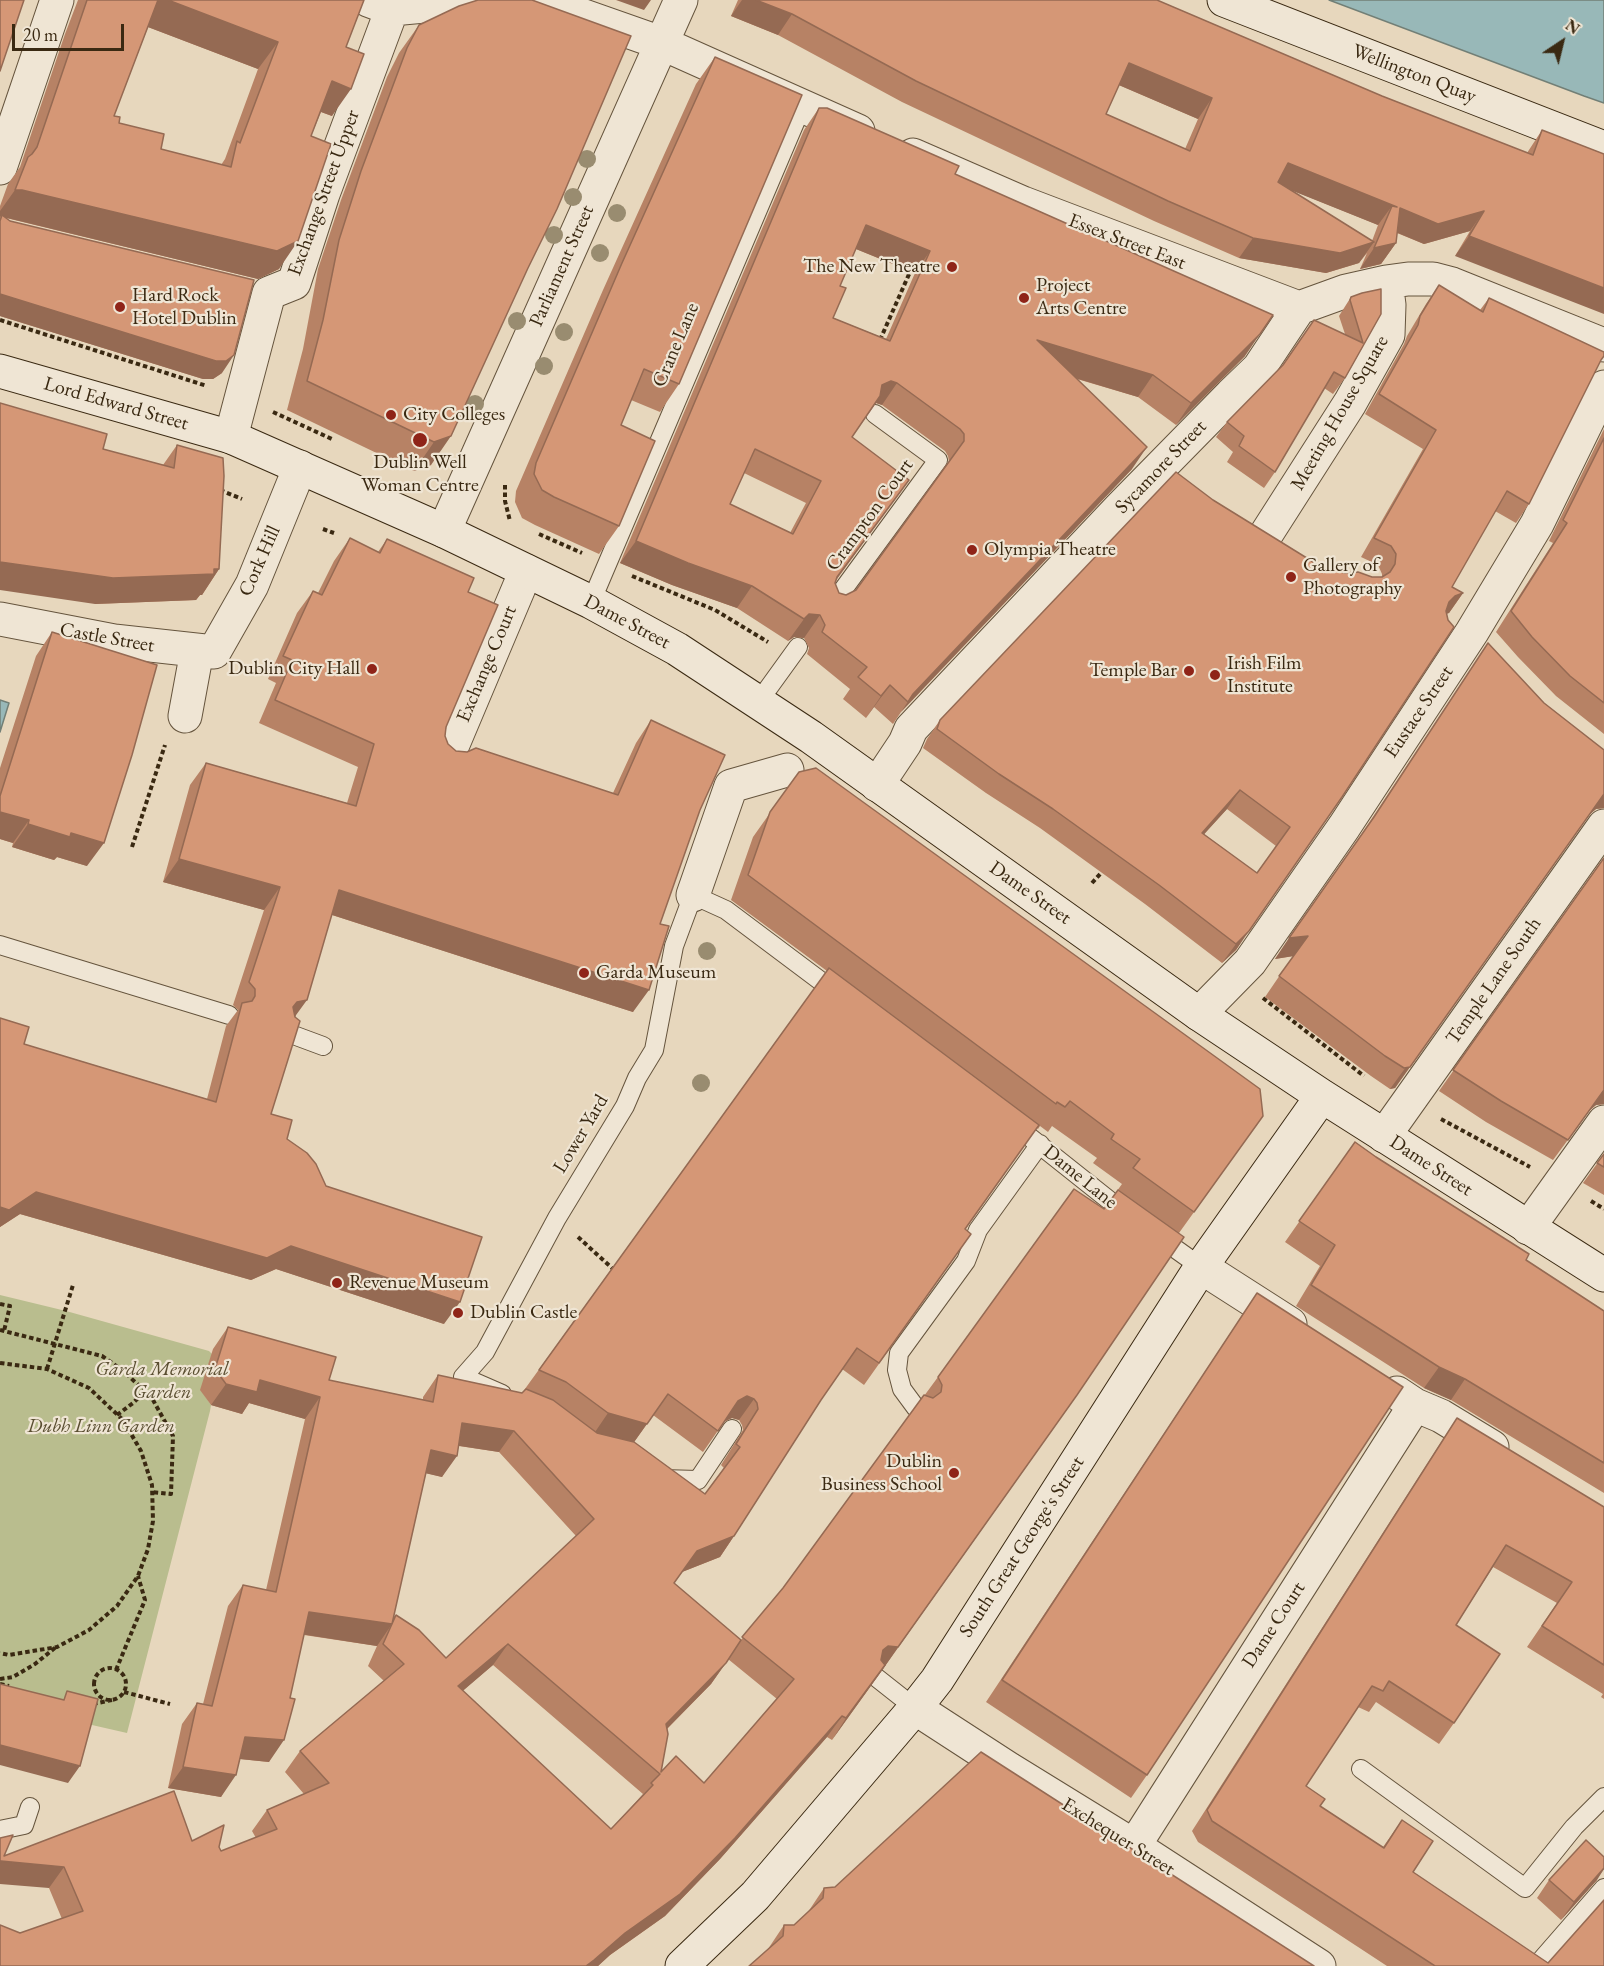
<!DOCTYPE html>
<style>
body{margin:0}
#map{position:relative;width:1604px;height:1966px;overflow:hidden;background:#e7d7bd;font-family:"EB Garamond",serif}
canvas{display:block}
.north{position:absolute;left:1532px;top:12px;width:60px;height:60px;-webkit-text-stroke:4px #efe5d4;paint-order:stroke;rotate:35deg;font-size:16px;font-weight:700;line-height:24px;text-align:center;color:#3a2912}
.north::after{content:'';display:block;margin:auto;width:21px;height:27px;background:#3a2912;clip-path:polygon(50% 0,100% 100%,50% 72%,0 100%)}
.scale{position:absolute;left:12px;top:24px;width:112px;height:27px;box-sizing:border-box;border:3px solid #3a2912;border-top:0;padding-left:8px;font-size:18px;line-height:21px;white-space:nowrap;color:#3a2912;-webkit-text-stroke:4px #efe5d4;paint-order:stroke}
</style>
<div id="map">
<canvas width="1604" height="1966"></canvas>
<div class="north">N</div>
<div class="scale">20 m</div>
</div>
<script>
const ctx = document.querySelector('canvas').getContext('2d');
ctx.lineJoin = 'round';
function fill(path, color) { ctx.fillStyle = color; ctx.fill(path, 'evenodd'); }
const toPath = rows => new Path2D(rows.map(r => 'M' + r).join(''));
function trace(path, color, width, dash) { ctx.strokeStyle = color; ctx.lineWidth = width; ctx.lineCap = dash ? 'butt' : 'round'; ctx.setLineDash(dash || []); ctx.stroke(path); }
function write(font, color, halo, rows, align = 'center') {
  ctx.font = font + ' "EB Garamond",serif'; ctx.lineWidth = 4.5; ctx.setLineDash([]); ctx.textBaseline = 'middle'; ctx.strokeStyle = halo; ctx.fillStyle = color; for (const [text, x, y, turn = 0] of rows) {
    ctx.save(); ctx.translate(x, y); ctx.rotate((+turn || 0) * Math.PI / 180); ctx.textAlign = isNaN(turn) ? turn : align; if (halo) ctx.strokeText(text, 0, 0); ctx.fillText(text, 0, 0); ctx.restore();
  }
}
const green = toPath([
 [0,1295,66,1311,209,1351,212,1354,201,1390,211,1405,210,1411,127,1733,0,1704]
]);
const water = toPath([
 [1329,0,1604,0,1604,103,1584,96,1329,0],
 [0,700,9,703,0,732,0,700]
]);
const path = toPath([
 [0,320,207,386],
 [880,340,910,272],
 [273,412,334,440],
 [505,485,505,501,510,521],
 [220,490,242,499],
 [323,529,334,533],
 [539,534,582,553],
 [632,576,715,610,768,642],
 [132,847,165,745],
 [1092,883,1101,873],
 [1263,998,1364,1076],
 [1441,1119,1530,1167],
 [1591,1201,1604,1209],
 [578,1237,613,1269],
 [0,1304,10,1306,4,1331],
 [0,1330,102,1356,122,1370,145,1391,153,1400,173,1436,171,1494,152,1492],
 [0,1363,47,1369,89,1388,123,1420,141,1451,152,1485,153,1521,148,1549,138,1576,117,1606,89,1630,57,1647,9,1655,0,1653],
 [47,1369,73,1285],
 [117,1415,133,1403,145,1391],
 '94 1684a16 16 0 1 1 32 0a16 16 0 1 1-32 0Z',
 [116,1670,145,1600,138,1576],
 [0,1679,13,1677,35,1664,56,1647],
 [0,1684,9,1686],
 [124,1692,170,1704],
 [93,1704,112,1700]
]);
const lane = toPath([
 [591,602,802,106],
 [831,606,938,460,875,414],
 [759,701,798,647],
 [0,945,229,1015],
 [288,1033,323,1046],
 [1012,1123,1129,1216],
 [1156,1235,1201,1267],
 [502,1394,463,1377,485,1352,557,1218,625,1106,637,1078,654,1050,674,946,693,895,726,910,838,994],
 [916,1408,902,1389,897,1370,899,1353,966,1261,978,1230,1040,1144],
 [662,1479,698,1480,732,1429],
 [877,1678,915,1708],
 [1361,1769,1525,1888,1574,1827,1604,1797],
 [0,1830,24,1825,30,1807],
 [1536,1966,1604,1888]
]);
const street = toPath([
 [368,0,392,9,489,0,564,9,661,43,858,131],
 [913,155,1023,203,1299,308,1346,291,1386,282,1408,279,1433,279,1452,284,1604,345],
 [0,168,57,0],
 [231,437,269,293,294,283,323,194,392,9],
 [444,531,681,0],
 [1265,536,1350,403,1388,335,1389,305,1386,282],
 [0,619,114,641,214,652,252,585,300,467],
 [185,716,197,651],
 [448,756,526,571],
 [877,785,905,743,911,729,1120,508,1231,395,1259,368,1299,308],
 [693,895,731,786,787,770],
 [1199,1014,1250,962,1344,827,1472,632,1537,524,1604,387],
 [1384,1136,1604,826],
 [1528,1228,1604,1122],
 [1201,1267,1290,1324],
 [1397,1393,1415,1405,1441,1416,1492,1447],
 [915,1708,1009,1769,1134,1846,1319,1966],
 [1134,1846,1415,1405]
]);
const secondary = toPath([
 [1224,0,1604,148],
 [0,371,231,437,444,531,591,602,677,649,811,737,1199,1014,1322,1096,1604,1275],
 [682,1966,755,1896,915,1708,937,1680,1201,1267,1322,1096]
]);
const trees = [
 [587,159],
 [573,197],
 [617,213],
 [554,235],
 [600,253],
 [517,321],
 [564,332],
 [544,366],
 [475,404],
 [707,951],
 [701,1083]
];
const wall = toPath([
 [78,0,364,0,346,47,332,116,321,112,311,136,279,269,258,279,6,218,222,373,213,379,203,379,0,316,0,206,8,184,20,167,65,34],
 [148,27,258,69,225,159,221,165,161,149,119,123,114,116],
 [532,0,431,465,414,471,287,410,303,349,318,269,341,200,387,77,399,53,419,25],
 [738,0,1157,0,1382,96,1527,153,1542,130,1604,154,1455,256,1470,231,1424,244,1397,233,1396,243,1381,264,1360,269,1367,253,1359,263,1326,273,1239,258,1154,221,902,102,778,35,731,16],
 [1119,85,1198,119,1185,149,1106,114],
 [1289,189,1378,225,1372,241],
 [715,57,679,384,660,412,631,400,621,425,619,526,599,554,535,525,522,518,515,502,516,491,603,290,696,84],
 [819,108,955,174,1245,356,1176,425,1138,397,1077,379,1132,469,901,712,893,724,874,707,866,718,843,699,850,689,807,654,809,648,804,638,794,637,788,641,737,608,672,585,620,563,804,130],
 [856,249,915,273,886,339,833,318,840,286],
 [876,403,882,405,945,451,948,456,949,462,856,590,846,595,839,593,835,583,837,579,909,480,852,437],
 [744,473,806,503,790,533,730,504],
 [1439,285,1480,310,1489,298,1598,364,1529,504,1516,523,1495,511,1452,587,1463,593,1449,613,1446,614,1236,950,1222,963,1145,904,1040,828,986,793,923,748,927,739,940,720,1213,500,1323,568,1345,573,1372,577,1382,577,1382,574,1378,565,1361,557,1423,449,1365,414,1404,344,1407,336,1426,304],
 [1227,809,1276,846,1257,873,1204,834],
 [1351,297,1381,314,1345,378,1333,394,1324,388,1275,472,1264,488,1227,462,1233,452,1216,437,1227,422,1345,334,1339,316],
 [1604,429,1604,734,1556,696,1518,657,1496,632,1553,543,1549,541],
 [177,445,219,569,202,595,200,595,196,600,95,604,103,449,163,465],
 [350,538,378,552,387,539,468,592,445,736,448,744,456,751,613,793,636,743,651,720,700,810,660,924,633,1012,332,915,295,1017,271,1114,287,1139,326,1186,444,1324,276,1269,251,1280,20,1214,0,1227,0,1018,24,1044,207,1099,226,1026,238,1010,233,1005,264,910,163,882,190,785,206,763,347,803,358,767,259,723,276,683,268,679,297,613,313,591,318,593,334,561],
 [52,632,87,866,57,857,54,860,12,847,13,843,0,839,0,768,36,656],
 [1488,643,1544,703,1604,750,1604,808,1596,809,1589,815,1395,1088,1390,1089,1371,1076,1265,997,1293,956,1275,959,1359,838],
 [799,772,1263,1116,1179,1233,883,1669,832,1740,827,1737,720,1859,665,1916,610,1955,598,1966,0,1966,20,1933,62,1919,49,1888,4,1856,192,1841,219,1847,221,1851,256,1838,252,1831,267,1810,304,1794,285,1772,300,1751,384,1681,368,1666,377,1646,304,1635,269,1762,240,1759,221,1797,168,1788,182,1724,197,1703,203,1704,228,1606,243,1585,266,1590,305,1419,249,1403,242,1414,211,1405,200,1390,213,1349,228,1327,329,1380,423,1400,423,1397,438,1375,522,1393,827,971,731,900,753,837],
 [1040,1126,1048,1132,1052,1126,1097,1158,1093,1163,1122,1184,1104,1209,938,1377,783,1588,741,1640,674,1583,682,1572,720,1557,734,1536,821,1400,842,1369,864,1385,971,1234,965,1230,1037,1128,1038,1129],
 [653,1415,703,1452,724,1422,732,1418,739,1420,742,1425,743,1430,721,1465,724,1468,705,1494,634,1442],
 [459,1446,499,1452,576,1536,446,1658,396,1615,393,1619,426,1473,442,1477],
 [728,1659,777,1699,704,1783,661,1772,667,1729,711,1684],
 [493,1665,643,1794,611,1829,462,1691],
 [1604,858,1604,1104,1596,1105,1589,1111,1553,1160,1486,1122,1439,1091],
 [1355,1142,1526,1260,1604,1311,1604,1493,1451,1400,1424,1388,1296,1306,1320,1266,1285,1242],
 [1604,1154,1604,1195,1583,1183],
 [1257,1293,1147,1775,1131,1798,986,1702],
 [1457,1418,1604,1507,1604,1699,1601,1697,1603,1694,1527,1647,1557,1603,1493,1567,1456,1625,1454,1723,1439,1744,1376,1702,1369,1712,1358,1707,1306,1786,1320,1806,1383,1847,1402,1820,1413,1872,1548,1963,1604,1966,1387,1966,1198,1842,1192,1831,1443,1439],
 [1549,1880,1597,1880,1561,1920,1537,1898],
 [824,1888,1314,1966,768,1949,784,1925,794,1925,808,1912]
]);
const shadedWall = toPath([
 [157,0,168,0,278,42,258,69,140,24],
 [616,0,651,0,644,10],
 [742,0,756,0,792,14,778,35,731,16],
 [1129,63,1212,98,1198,119,1114,83],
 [332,81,351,89,332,116,313,109],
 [1288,163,1397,207,1392,206,1378,225,1273,183],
 [15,190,22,190,298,241,279,269,258,279,3,217,2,215,0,217,0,211],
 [1400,208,1484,211,1470,231,1424,244,1386,228],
 [866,225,930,251,915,273,851,247],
 [1469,236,1604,288,1604,314,1455,256],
 [1253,238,1374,242,1359,263,1326,273,1239,258],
 [1396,243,1381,264,1360,269,1374,248],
 [0,294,234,355,222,373,213,379,203,379,0,316],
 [1260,334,1245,356,1176,425,1191,403],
 [1037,340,1153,375,1138,397,1022,362],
 [891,381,897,383,882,405,876,403,882,385],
 [451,436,431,465,414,471,434,442],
 [1147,447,1132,469,901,712,913,694],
 [909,480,893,502,822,599,837,577],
 [636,541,752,586,737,608,672,585,620,563],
 [0,562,214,569,219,569,202,595,200,595,196,600,95,604,0,590],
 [1463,593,1449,613,1441,615,1449,602,1455,596],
 [809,614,820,615,804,638,794,637,788,641,804,619],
 [890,685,866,718,881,696],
 [1240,790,1227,809,1188,852,1202,833],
 [1604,794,1604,808,1596,809,1589,815,1395,1088,1390,1089],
 [0,812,29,820,13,843,0,839],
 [28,824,71,833,104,843,87,866,57,857,54,860,12,847],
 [179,859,280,887,264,910,163,882],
 [339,890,649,990,633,1012,323,912],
 [1249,931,1236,950,1222,963,1236,944],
 [1308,936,1294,956,1275,959,1289,938],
 [307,1000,291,1022,281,1024,297,1002],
 [1604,1090,1604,1104,1596,1105,1589,1111,1553,1160],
 [36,1192,291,1246,460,1302,444,1324,276,1269,251,1280,20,1214,0,1227,0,1207],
 [1439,1367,1465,1379,1451,1400,1424,1388],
 [260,1380,320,1397,305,1419,249,1403,242,1414,211,1405,226,1384],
 [1077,1395,883,1669,832,1740,846,1718,883,1650],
 [747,1396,754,1399,739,1420,732,1418,723,1422,738,1401],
 [608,1413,647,1424,632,1445,593,1435],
 [462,1423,514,1431,499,1452,447,1444],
 [431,1450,457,1456,442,1477,416,1471],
 [734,1536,720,1557,682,1572,697,1551],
 [309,1612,392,1624,377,1646,294,1633],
 [508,1644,493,1665,443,1708,458,1686],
 [726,1663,711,1684,651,1745,666,1724],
 [842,1716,827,1737,720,1859,665,1916,610,1955,598,1966,586,1966],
 [245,1737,284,1740,269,1762,230,1758],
 [0,1745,80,1766,68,1783,0,1765],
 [183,1767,236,1775,221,1797,168,1788],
 [1,1861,64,1867,49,1888,0,1884,0,1863],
 [1604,1868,1604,1869,1597,1880,1561,1920,1574,1902]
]);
const building = toPath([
 [0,0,24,0,0,71,0,0],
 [87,0,158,0,114,116,120,117,119,123,164,134,161,149,231,167,237,141,240,143,278,42,168,0,364,0,346,47,364,54,351,89,332,81,311,136,331,144,298,241,277,251,22,190,15,190,28,157,32,154,37,147,87,0],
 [478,0,532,0,631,36,557,209,528,268,451,436,434,442,307,381,323,320,339,240,361,171,407,48,419,25,459,6,478,0],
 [756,0,1157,0,1382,96,1533,155,1542,130,1604,154,1604,288,1469,236,1484,211,1438,224,1400,208,1396,243,1374,248,1392,206,1397,207,1288,163,1278,182,1374,242,1340,253,1253,238,1168,201,916,81,792,14,756,0],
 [1129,63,1212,98,1190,151,1106,114,1129,63],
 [715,57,802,95,679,384,644,369,621,425,655,441,619,526,554,497,542,490,534,474,536,463,622,263,715,57],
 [819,108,827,108,959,166,955,174,1273,315,1260,334,1191,403,1153,375,1037,340,1147,447,913,694,908,702,890,685,881,696,858,677,867,667,822,632,825,625,820,615,809,614,804,619,752,586,688,563,636,541,819,108],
 [866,225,930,251,890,341,833,318,846,288,840,286,866,225],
 [891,381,897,383,960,429,964,434,964,441,856,590,846,595,839,593,835,583,837,577,909,480,852,437,880,396,882,385,891,381],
 [755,449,821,481,793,534,730,504,755,449],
 [2,215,10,221,254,280,234,355,226,361,216,361,0,294,0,221,2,215],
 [1439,285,1483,312,1489,298,1604,352,1604,356,1601,360,1529,504,1507,491,1452,587,1463,593,1455,596,1449,602,1446,611,1448,620,1454,627,1342,797,1249,931,1236,944,1159,885,1053,809,999,774,937,729,940,720,1176,472,1213,500,1323,568,1345,573,1358,572,1372,577,1382,577,1390,572,1395,564,1396,554,1391,546,1374,538,1436,430,1379,394,1418,325,1420,316,1439,285],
 [1240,790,1290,827,1257,873,1202,833,1240,790],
 [1381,289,1381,314,1345,378,1334,372,1275,472,1239,446,1244,436,1227,422,1283,365,1314,320,1363,343,1350,300,1351,297,1362,293,1381,289],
 [0,403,107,434,103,449,174,468,177,445,223,458,224,476,219,569,214,569,214,574,113,578,0,562,0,403],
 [1604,438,1604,703,1570,676,1532,637,1511,611,1567,523,1563,520,1604,438],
 [350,538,380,553,387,539,474,578,468,592,498,605,446,727,445,736,448,744,456,751,467,752,476,748,618,795,651,720,725,755,700,810,660,924,669,926,649,990,339,890,307,1000,297,1002,293,1007,295,1017,300,1021,271,1114,292,1120,287,1139,307,1153,316,1164,326,1186,482,1237,460,1302,291,1246,267,1258,36,1192,9,1210,0,1207,0,1018,29,1027,24,1044,216,1102,242,1003,252,1001,255,996,255,989,249,982,280,887,179,859,206,763,356,806,374,744,275,700,292,660,283,656,313,591,322,595,350,538],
 [52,632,157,665,132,755,104,843,71,833,70,837,28,824,29,820,0,812,0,796,52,632],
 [1488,643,1544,703,1604,750,1604,794,1410,1067,1404,1068,1385,1056,1279,976,1308,936,1289,938,1374,817,1488,643],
 [816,768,1260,1089,1263,1116,1194,1212,1133,1168,1140,1159,1111,1139,1114,1134,1070,1101,1065,1107,1057,1102,1056,1104,748,875,770,812,799,772,816,768],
 [1604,858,1604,1090,1568,1140,1501,1101,1453,1070,1604,858],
 [829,968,1039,1125,965,1229,971,1234,879,1363,857,1348,821,1400,734,1536,697,1551,674,1583,741,1640,726,1663,666,1724,668,1734,661,1772,676,1756,704,1783,794,1679,742,1637,783,1588,924,1395,933,1398,941,1392,942,1385,938,1377,1074,1189,1104,1209,1118,1190,1184,1237,1077,1395,898,1647,888,1646,883,1650,881,1660,885,1665,846,1718,842,1716,735,1838,680,1894,625,1933,594,1960,586,1966,0,1966,0,1925,20,1933,83,1911,64,1867,1,1861,0,1864,0,1838,13,1835,4,1856,174,1791,192,1841,224,1825,219,1847,221,1851,277,1829,267,1810,329,1783,300,1751,404,1664,383,1644,396,1615,419,1630,446,1658,594,1519,514,1431,462,1423,457,1456,431,1450,392,1624,309,1612,290,1698,295,1699,284,1740,245,1737,236,1775,183,1767,197,1703,212,1706,243,1585,276,1592,320,1397,260,1380,257,1392,226,1384,215,1369,228,1327,336,1357,329,1380,433,1402,438,1375,522,1393,526,1389,553,1400,597,1433,634,1442,705,1494,740,1447,736,1444,758,1409,757,1403,754,1399,747,1396,738,1401,718,1431,668,1394,647,1424,608,1413,566,1382,539,1370,829,968],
 [508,1644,660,1774,651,1783,653,1785,611,1829,458,1686,508,1644],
 [1355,1142,1376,1157,1529,1254,1526,1260,1604,1311,1604,1463,1465,1379,1439,1367,1311,1285,1335,1245,1299,1221,1355,1142],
 [1604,1154,1604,1167,1597,1163,1604,1154],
 [1257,1293,1403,1387,1147,1775,1002,1680,1257,1293],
 [1457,1418,1604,1507,1604,1665,1542,1626,1572,1582,1506,1545,1456,1625,1500,1654,1454,1723,1389,1681,1383,1691,1372,1686,1306,1786,1325,1799,1320,1806,1384,1848,1402,1820,1433,1841,1413,1872,1548,1963,1604,1900,1604,1966,1435,1966,1212,1821,1207,1810,1457,1418],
 [0,1684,64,1700,67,1691,98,1699,80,1766,0,1745,0,1684],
 [981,1752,1314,1966,749,1966,783,1936,784,1925,794,1925,823,1898,824,1888,835,1887,981,1752],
 [1586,1840,1604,1857,1604,1868,1574,1902,1549,1880,1586,1840]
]);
const markers = [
 [952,267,6,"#8f2418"],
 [1024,298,6,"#8f2418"],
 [120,307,6,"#8f2418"],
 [391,415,6,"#8f2418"],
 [420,440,8,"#8f2418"],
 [972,550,6,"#8f2418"],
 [1291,577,6,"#8f2418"],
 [372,669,6,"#8f2418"],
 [1189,671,6,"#8f2418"],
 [1215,675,6,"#8f2418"],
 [584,973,6,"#8f2418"],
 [337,1283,6,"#8f2418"],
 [458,1313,6,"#8f2418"],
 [954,1473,6,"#8f2418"]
];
const streetNames = [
 ["Wellington Quay",1414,74,21],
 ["Exchange Street Upper",324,193,-70],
 ["Essex Street East",1127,242,21],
 ["Parliament Street",562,266,-66],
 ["Crane Lane",676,345,-67],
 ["Lord Edward Street",116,404,16],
 ["Meeting House Square",1340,413,-60],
 ["Sycamore Street",1161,467,-46],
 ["Crampton Court",870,515,-54],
 ["Cork Hill",260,561,-66],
 ["Dame Street",627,622,28],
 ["Castle Street",107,638,10],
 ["Exchange Court",487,664,-67],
 ["Eustace Street",1419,712,-56],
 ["Dame Street",1030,893,35],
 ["Temple Lane South",1494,981,-55],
 ["Lower Yard",581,1134,-59],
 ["Dame Street",1431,1166,33],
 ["Dame Lane",1080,1177,39],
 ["South Great George's Street",1022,1547,-57],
 ["Dame Court",1274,1625,-57],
 ["Exchequer Street",1118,1837,32]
];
const poiNames = [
 ["The New Theatre",940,267,"right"],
 ["Project",1036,286],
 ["Arts Centre",1036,309],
 ["Hard Rock",132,296],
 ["Hotel Dublin",132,319],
 ["City Colleges",403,415],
 ["Dublin Well",420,463,"center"],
 ["Woman Centre",420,486,"center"],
 ["Olympia Theatre",984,550],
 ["Gallery of",1303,566],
 ["Photography",1303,589],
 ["Irish Film",1227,664],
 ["Institute",1227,687],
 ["Dublin City Hall",360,669,"right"],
 ["Temple Bar",1177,671,"right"],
 ["Garda Museum",596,973],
 ["Revenue Museum",349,1283],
 ["Dublin Castle",470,1313],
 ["Dublin",942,1462,"right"],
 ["Business School",942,1485,"right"]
];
const parkNames = [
 ["Garda Memorial",162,1370],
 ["Garden",162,1393],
 ["Dubh Linn Garden",101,1427]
];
fill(green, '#b9bd8e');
fill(water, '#98b8b8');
trace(water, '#727f76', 1.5);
trace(lane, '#65543d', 20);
trace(street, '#65543d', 35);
trace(secondary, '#3a2912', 35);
trace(path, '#3a2912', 4, [4.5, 3]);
trace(lane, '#efe5d4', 18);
trace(street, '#efe5d4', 33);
trace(secondary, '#efe5d4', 33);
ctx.fillStyle = '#998c70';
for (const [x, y] of trees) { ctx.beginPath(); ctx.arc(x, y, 9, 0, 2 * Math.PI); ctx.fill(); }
fill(wall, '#b78265');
fill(shadedWall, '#956a53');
fill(building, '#d59776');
trace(building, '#956a53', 1.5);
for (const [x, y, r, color] of markers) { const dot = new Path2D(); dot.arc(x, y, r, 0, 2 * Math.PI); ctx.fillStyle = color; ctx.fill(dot); trace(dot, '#efe5d4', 2); }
write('20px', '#3a2912', '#efe5d4', streetNames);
write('20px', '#3a2912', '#efe5d4', poiNames, 'left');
write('italic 20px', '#5a4e31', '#efe5d4', parkNames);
</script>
